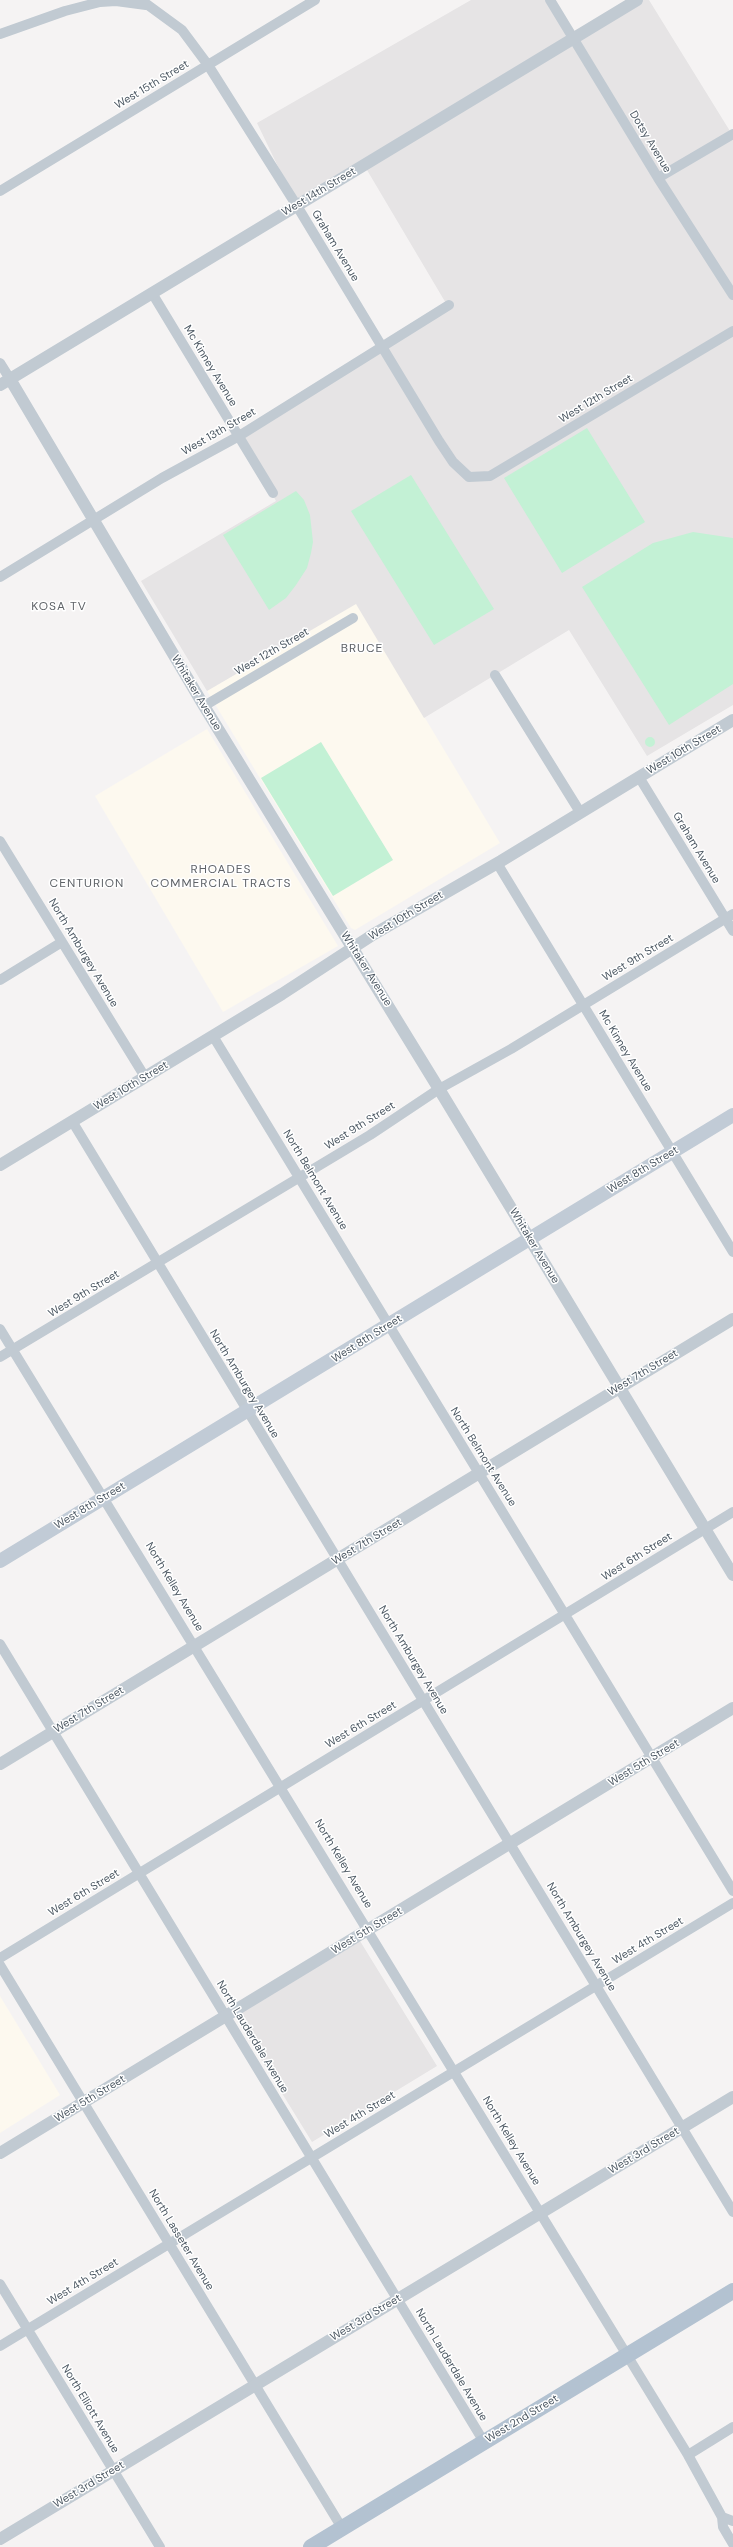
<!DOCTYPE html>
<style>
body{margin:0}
canvas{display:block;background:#f5f3f3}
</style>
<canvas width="733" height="2547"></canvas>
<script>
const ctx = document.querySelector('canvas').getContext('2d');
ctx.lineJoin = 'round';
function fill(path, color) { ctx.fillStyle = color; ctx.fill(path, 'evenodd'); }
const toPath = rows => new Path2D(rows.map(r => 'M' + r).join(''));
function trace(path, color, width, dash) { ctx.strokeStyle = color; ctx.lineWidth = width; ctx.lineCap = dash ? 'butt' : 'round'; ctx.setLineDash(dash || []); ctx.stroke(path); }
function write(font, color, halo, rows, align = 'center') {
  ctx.font = font + ' "DM Sans",sans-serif'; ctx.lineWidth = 3; ctx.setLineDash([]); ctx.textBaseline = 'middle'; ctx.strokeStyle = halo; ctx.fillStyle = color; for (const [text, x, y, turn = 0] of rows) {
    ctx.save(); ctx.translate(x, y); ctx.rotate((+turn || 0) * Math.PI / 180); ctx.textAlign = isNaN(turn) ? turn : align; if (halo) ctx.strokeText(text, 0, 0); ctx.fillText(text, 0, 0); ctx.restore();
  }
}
const commercial = toPath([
 [356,603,500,843,355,930,351,928,207,691],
 [207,729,338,946,223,1012,95,796],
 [0,1996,60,2095,0,2133]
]);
const education = toPath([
 [471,0,547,0,573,39,637,0,649,0,733,136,733,705,647,756,569,630,424,718,356,604,207,691,141,581,276,501,239,434,447,305,364,165,297,206,257,123],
 [360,1941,437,2066,312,2142,235,2017]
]);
const green = toPath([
 [587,428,645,522,562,573,504,478],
 [411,475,494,609,434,645,351,511],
 [296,491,304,500,310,515,313,542,311,553,307,568,296,585,286,598,269,610,223,535],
 [693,532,733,538,733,684,669,725,582,587,653,543],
 '645 742a5 5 0 1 1 10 0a5 5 0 1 1-10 0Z',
 [321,742,393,860,333,896,261,778]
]);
const minor = toPath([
 [141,0,182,30,208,65,297,206,439,441,453,462,469,477,490,476,733,331],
 [550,0,658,178,733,295],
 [0,34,65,11,100,2,116,1,146,5],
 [658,178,733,134],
 [0,191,315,0],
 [152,293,273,493],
 [0,363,10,379],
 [0,577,162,478,239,436,449,305],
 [495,675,580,812],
 [204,706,353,618],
 [639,777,733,931],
 [0,841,145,1077],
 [497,863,733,1252],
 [0,980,62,942],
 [213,1036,733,1891],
 [72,1121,733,2212],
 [0,1329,688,2455,722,2517,723,2527,733,2544],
 [0,1357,370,1135,439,1089,511,1049,733,914],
 [0,1644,484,2442],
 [0,1958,733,1512],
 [0,1965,342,2528],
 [0,2284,160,2547],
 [0,2346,733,1903],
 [688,2455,733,2427],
 [722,2517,733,2521]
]);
const tertiary = toPath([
 [10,379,204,706,439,1089,733,1575],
 [0,385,637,0],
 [0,1165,282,994,374,934,501,861,733,720],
 [0,1764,733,1319],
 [0,2153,733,1708],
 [0,2539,733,2097]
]);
const secondary = toPath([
 [0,1561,733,1115]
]);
const primary = toPath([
 [311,2547,733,2291]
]);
const streetNames = [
 ["West 15th Street",152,85,-31],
 ["Dotsy Avenue",650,142,59],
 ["West 14th Street",319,192,-31],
 ["Graham Avenue",335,246,59],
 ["Mc Kinney Avenue",210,366,59],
 ["West 12th Street",596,399,-31],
 ["West 13th Street",219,432,-30],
 ["West 12th Street",272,652,-30],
 ["Whitaker Avenue",196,693,59],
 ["West 10th Street",684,750,-31],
 ["Graham Avenue",696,848,59],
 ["West 10th Street",406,916,-31],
 ["North Amburgey Avenue",83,953,59],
 ["West 9th Street",638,958,-31],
 ["Whitaker Avenue",366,969,58],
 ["Mc Kinney Avenue",625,1051,59],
 ["West 10th Street",131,1086,-31],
 ["West 9th Street",360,1126,-32],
 ["West 8th Street",643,1170,-31],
 ["North Belmont Avenue",315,1180,59],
 ["Whitaker Avenue",534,1246,59],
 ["West 9th Street",84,1294,-31],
 ["West 8th Street",367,1339,-32],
 ["West 7th Street",643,1373,-31],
 ["North Amburgey Avenue",244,1384,59],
 ["North Belmont Avenue",483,1457,58],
 ["West 8th Street",90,1506,-31],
 ["West 7th Street",367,1542,-31],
 ["West 6th Street",637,1557,-32],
 ["North Kelley Avenue",174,1587,59],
 ["North Amburgey Avenue",413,1660,59],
 ["West 7th Street",89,1710,-31],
 ["West 6th Street",361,1725,-31],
 ["West 5th Street",644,1763,-31],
 ["North Kelley Avenue",343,1864,59],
 ["West 6th Street",84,1893,-31],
 ["West 5th Street",367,1931,-31],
 ["North Amburgey Avenue",581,1937,59],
 ["West 4th Street",648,1941,-31],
 ["North Lauderdale Avenue",252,2037,59],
 ["West 5th Street",90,2099,-31],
 ["West 4th Street",360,2115,-31],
 ["North Kelley Avenue",511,2141,59],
 ["West 3rd Street",644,2151,-31],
 ["North Lasseter Avenue",181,2240,59],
 ["West 4th Street",83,2282,-31],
 ["West 3rd Street",366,2318,-31],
 ["North Lauderdale Avenue",451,2365,59],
 ["North Elliott Avenue",90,2409,59],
 ["West 2nd Street",522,2419,-31],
 ["West 3rd Street",89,2485,-31]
];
const neighbourhoodNames = [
 ["KOSA TV",59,607],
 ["BRUCE",362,649],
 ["RHOADES",221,870],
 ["COMMERCIAL TRACTS",221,884],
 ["CENTURION",87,884]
];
fill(commercial, '#fdf9ef');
fill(education, '#e6e4e5');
fill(green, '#c3f1d5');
trace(minor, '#c1cad2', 10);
trace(tertiary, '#c1cad2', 12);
trace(secondary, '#c1cbd6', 14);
trace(primary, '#b3c2d1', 16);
write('11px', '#4a5661', '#fff', streetNames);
ctx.letterSpacing = '1px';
write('12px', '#5f6368', '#fff', neighbourhoodNames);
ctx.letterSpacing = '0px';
</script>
